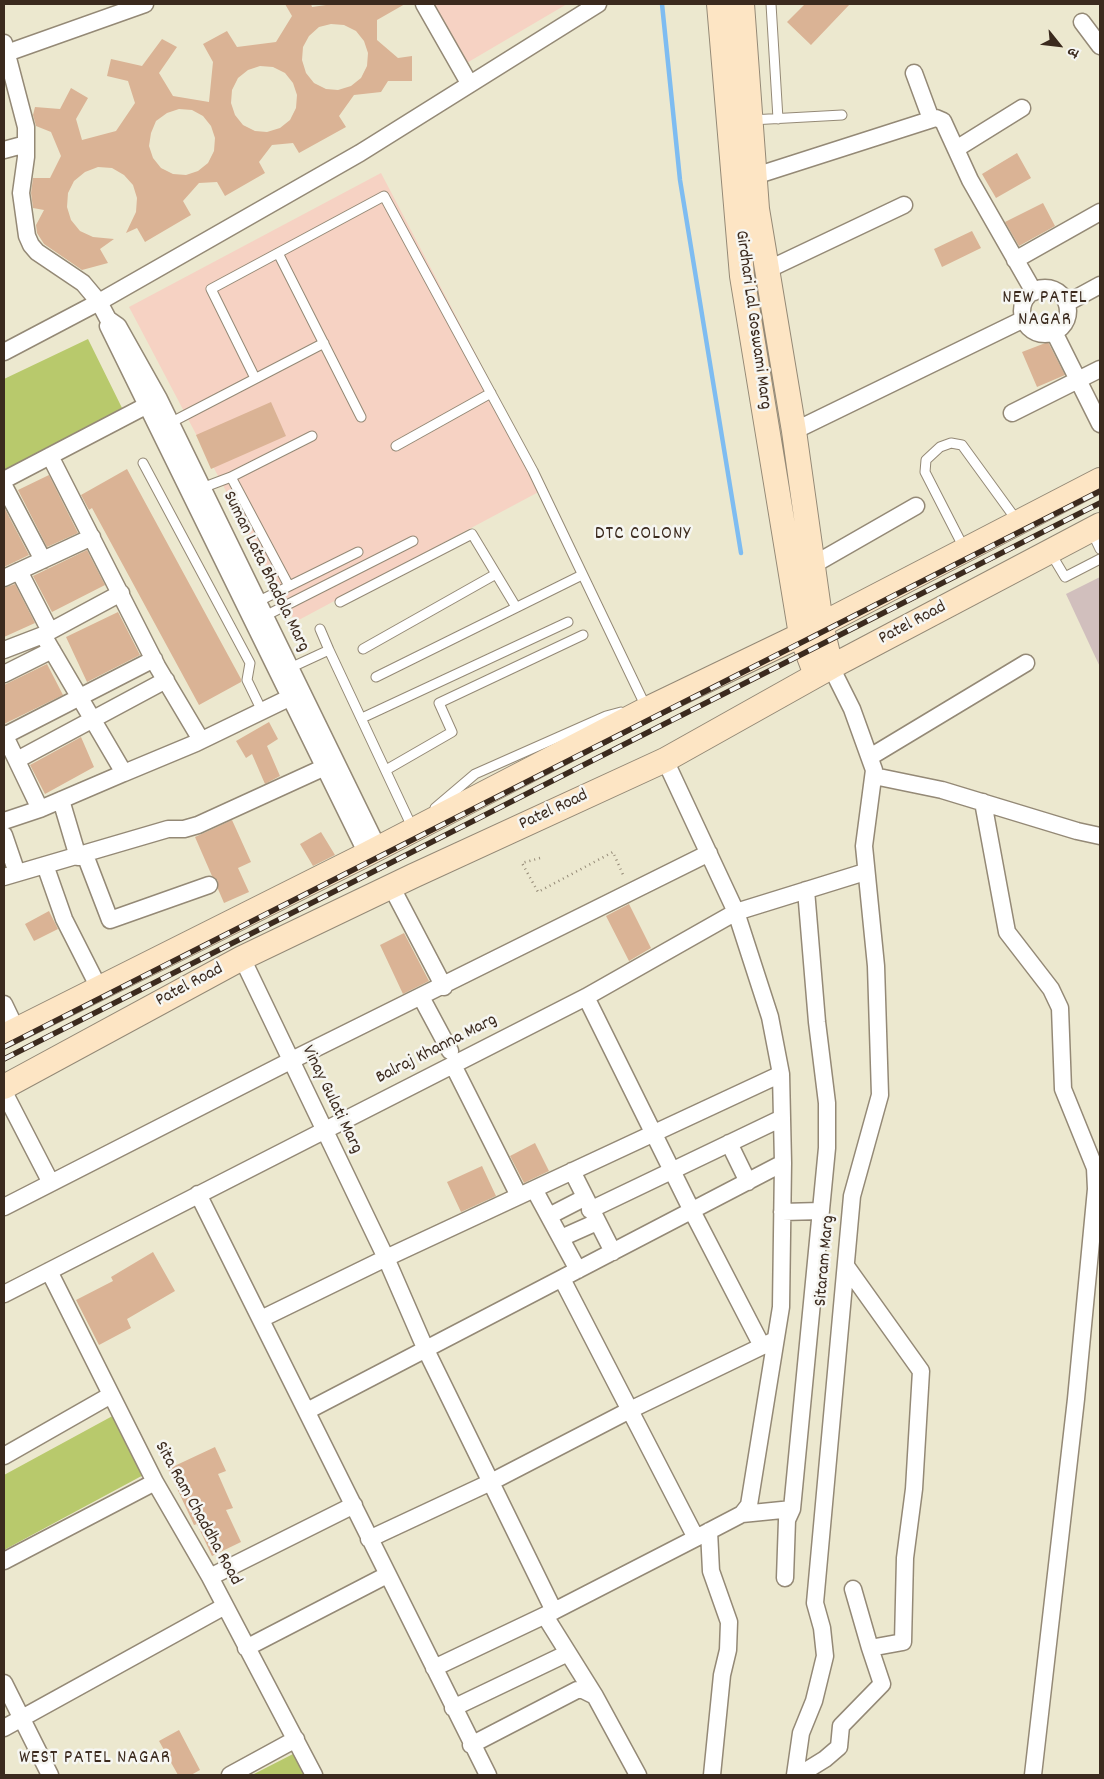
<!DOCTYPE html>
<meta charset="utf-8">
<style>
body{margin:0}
#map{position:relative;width:1104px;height:1779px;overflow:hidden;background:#ece8cf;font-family:Dekko,"Playpen Sans Deva",sans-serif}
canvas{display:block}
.frame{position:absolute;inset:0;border:5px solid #3b2a1e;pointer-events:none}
.north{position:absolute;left:1034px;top:20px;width:50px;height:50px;-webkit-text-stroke:4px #f6f6f2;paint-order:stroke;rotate:119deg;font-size:14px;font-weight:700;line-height:20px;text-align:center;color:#3b2a1e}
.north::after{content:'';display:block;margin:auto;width:18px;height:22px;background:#3b2a1e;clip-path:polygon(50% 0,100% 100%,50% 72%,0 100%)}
</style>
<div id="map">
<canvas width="1104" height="1779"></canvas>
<div class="frame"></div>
<div class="north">उ</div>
</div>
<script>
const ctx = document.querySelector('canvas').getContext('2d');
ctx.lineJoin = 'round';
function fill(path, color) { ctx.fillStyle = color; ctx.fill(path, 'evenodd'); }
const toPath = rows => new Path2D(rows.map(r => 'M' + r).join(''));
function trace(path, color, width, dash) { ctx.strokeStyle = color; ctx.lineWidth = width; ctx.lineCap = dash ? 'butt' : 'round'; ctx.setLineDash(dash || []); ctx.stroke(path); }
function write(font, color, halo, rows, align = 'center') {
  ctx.font = font + ' Dekko,sans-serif'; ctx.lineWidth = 5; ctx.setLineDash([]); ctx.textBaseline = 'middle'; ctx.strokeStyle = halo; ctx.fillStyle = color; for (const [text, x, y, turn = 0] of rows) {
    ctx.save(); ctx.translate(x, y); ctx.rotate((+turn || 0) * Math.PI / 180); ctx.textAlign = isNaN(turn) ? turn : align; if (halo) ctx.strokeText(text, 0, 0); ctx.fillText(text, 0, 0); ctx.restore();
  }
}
const built = toPath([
 [433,4,567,4,465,64],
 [381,173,546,488,295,622,129,307]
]);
const industrial = toPath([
 [1100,577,1100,667,1066,594]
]);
const green = toPath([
 [88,339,124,412,4,480,4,379],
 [118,1413,149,1472,4,1550,4,1475],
 [293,1754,305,1775,252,1775]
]);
const stream = toPath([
 [662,4,680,180,741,553]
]);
const building = toPath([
 [285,4,311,4,312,7,333,4,405,4,377,20,377,40,398,58,412,56,412,81,388,81,381,92,354,95,339,116,346,127,299,153,293,143,272,145,259,162,265,173,225,196,217,182,199,183,183,201,191,215,145,242,137,228,126,233,136,212,137,198,133,185,124,175,112,168,98,167,85,172,74,181,68,193,67,207,71,220,80,231,93,237,114,239,100,249,108,263,82,270,44,244,37,233,36,225,44,210,33,208,31,193,33,178,50,178,61,156,51,132,36,126,33,115,35,107,60,109,71,88,88,98,76,119,82,140,116,131,135,103,128,81,107,76,111,59,142,66,162,39,177,47,159,73,173,96,209,102,213,62,203,44,227,31,237,47,276,42,292,16],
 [331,24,344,25,356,31,364,41,368,53,367,66,361,78,351,86,338,90,326,89,314,83,306,73,302,60,303,47,309,36,319,27],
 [260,66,273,67,285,73,293,83,297,95,296,108,290,120,280,128,267,132,255,131,243,125,235,115,231,103,232,90,238,78,248,70],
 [179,109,192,110,203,116,211,126,215,138,214,151,208,163,198,171,186,175,173,174,161,168,153,158,149,146,151,133,156,121,167,113],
 [805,4,850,4,811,45,787,22],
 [1017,153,1031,178,996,198,982,174],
 [1043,203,1055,226,1019,246,1005,222],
 [972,231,981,248,942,267,934,249],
 [1048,342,1065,375,1037,387,1022,352],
 [271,402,286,436,211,469,196,435],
 [127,469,241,679,241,682,199,705,92,508,89,510,81,495],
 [49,475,78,533,47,547,18,490],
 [4,507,29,555,4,567],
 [87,550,105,585,52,612,33,576],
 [15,584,35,623,4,637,4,588],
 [118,612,140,655,87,682,66,637],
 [47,664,63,695,4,724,4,685],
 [269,722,278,739,267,746,280,776,265,784,252,754,246,758,236,741],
 [81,737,94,767,45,794,30,765],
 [232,820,251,862,238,868,249,892,224,903,218,889,218,881,212,876,195,837],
 [321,832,335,855,313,866,300,844],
 [629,904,651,948,629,961,606,916],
 [49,911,58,929,34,941,25,924],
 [404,933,429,981,403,994,380,945],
 [535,1143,549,1171,524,1183,510,1156],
 [482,1166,496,1196,461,1212,447,1182],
 [153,1252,175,1291,127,1319,131,1328,99,1345,76,1300,113,1281,111,1277],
 [215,1447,226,1471,218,1474,233,1508,226,1510,241,1542,212,1556,197,1524,194,1525,168,1469],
 [179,1730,200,1770,191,1775,178,1775,159,1741]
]);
const path = toPath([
 [540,858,522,863,538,892,613,852,624,877]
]);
const service = toPath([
 [771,4,778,119],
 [751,120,842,115],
 [278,253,361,417],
 [255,378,211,289,384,196,533,471,646,707],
 [170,423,324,343],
 [396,446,491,393],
 [143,463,250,663,247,680,262,711],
 [202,488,231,477],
 [1091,530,1100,549],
 [965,550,925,472,926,460,940,447,951,443,962,445,1018,522],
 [1050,552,1065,577,1100,559],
 [289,586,231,477,312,436],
 [257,602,358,552],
 [340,602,472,534,516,607],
 [265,616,413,541],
 [320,629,329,650],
 [363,649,496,574],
 [290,668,329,650,413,829],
 [376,677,582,575],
 [362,718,568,622],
 [386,770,452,732,439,703,583,635],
 [435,808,475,774,606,716,621,712]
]);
const minor = toPath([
 [424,4,469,83],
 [1082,22,1100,46],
 [4,43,26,127,26,157,21,193,27,236,31,245,37,252,83,283,99,302,108,319,118,326,159,399,378,848],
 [4,54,145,4],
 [914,73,931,119],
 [956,149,1022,108],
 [4,150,26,144],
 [755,176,936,118,943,121,970,180,1034,292],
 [1015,260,1100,212],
 [767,270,904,205],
 '1022 311a23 23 0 1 1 46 0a23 23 0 1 1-46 0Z',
 [1067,303,1100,285],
 [108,326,367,854],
 [1054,332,1100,424],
 [4,352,99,302,360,153,598,4],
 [1012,413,1100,369],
 [794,431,1024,319],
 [50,456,157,666,201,740],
 [4,480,157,400],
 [4,486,43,560],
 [813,565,916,506],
 [19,571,50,631],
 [4,578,92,537],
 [4,650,43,635,121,593],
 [4,674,52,650],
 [4,734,40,809],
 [4,736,154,659],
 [870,757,1026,663],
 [17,760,166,680],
 [124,773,196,743,291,697],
 [874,776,942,790,1077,831,1100,836],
 [61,800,78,857],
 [983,802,1007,932,1051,989,1060,1008,1063,1089,1095,1168,1096,1189,1076,1399,1033,1775],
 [4,821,40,809,124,773,43,635],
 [4,835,17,873],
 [85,855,110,920,209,885],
 [45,865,64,919,99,988],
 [4,877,168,829,184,829,198,825,325,767],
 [391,886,444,987],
 [242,958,386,1258,426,1350,554,1611],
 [421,997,450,1051],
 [586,997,692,1211,762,1346],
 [4,1004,16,1029],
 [453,1065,519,1196],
 [4,1092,51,1183],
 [729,1143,748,1182],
 [572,1171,613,1252],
 [534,1189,578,1270],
 [198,1194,488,1775],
 [4,1207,290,1061,709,853],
 [590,1210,782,1118],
 [782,1212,821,1211],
 [549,1216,584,1198],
 [561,1238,597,1222],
 [49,1271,155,1482,210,1577,314,1775],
 [562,1279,696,1538],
 [4,1294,586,997,736,912,665,760],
 [261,1319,386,1258,781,1074],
 [307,1411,783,1163],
 [4,1456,111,1395],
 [742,1514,792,1509],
 [709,1531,711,1571,729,1622,728,1650,722,1675,712,1775],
 [369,1539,491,1482,630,1410,775,1340],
 [4,1561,155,1482],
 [210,1577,354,1505],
 [785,1578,787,1520,792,1509,827,1148,827,1103,817,1022,806,890],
 [853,1589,870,1648],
 [545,1616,595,1696],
 [246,1648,387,1575],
 [434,1668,554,1611,696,1538,742,1514,749,1505,781,1307,783,1163,781,1074,770,1017,736,912,865,872],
 [4,1683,50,1775],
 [453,1708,568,1653],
 [4,1728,225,1606],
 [471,1745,577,1690,583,1690,595,1696,638,1775],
 [230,1775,296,1739],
 [795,1775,801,1733,814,1701,825,1656,822,1628,815,1603,852,1196,880,1095,876,966,864,846,874,770,852,709,831,667],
 [799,1775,825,1759,839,1747,841,1726,882,1684,870,1648,903,1642,905,1558,914,1489,921,1371,846,1266]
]);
const secondary = toPath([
 [719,4,742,276,801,635,816,675],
 [742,4,757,209,794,431,821,624,831,667],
 [4,1036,367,854,647,709,801,635,1100,480],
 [4,1087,242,958,413,876,665,760,831,667,1100,525]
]);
const rail = toPath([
 [4,1047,1100,491],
 [4,1059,1100,503]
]);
const streetNames = [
 ["Girdhari Lal Goswami Marg",752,320,82],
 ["Suman Lata Bhadola Marg",265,572,64],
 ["Patel Road",913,624,-28],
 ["Patel Road",554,811,-25],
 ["Patel Road",190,986,-28],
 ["Balraj Khanna Marg",437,1050,-27],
 ["Vinay Gulati Marg",331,1100,64],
 ["Sitaram Marg",826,1261,-85],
 ["Sita Ram Chaddha Road",197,1514,61]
];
const neighbourhoodNames = [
 ["NEW PATEL",1045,299],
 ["NAGAR",1045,321],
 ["DTC COLONY",643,535],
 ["WEST PATEL NAGAR",95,1759]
];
fill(built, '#f6d2c3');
fill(industrial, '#d1bfbd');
fill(green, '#b8c96c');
trace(stream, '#7ebcf1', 4.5);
fill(building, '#dab395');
trace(service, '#948976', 11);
trace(minor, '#948976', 19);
trace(secondary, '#948976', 26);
trace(path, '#948976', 2.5, [1, 4]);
trace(service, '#fff', 9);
trace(minor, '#fff', 16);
trace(secondary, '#fde5c4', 24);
trace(rail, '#3b2a1e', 5.5);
trace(rail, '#f6f6f2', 4, [11]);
write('18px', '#3b2a1e', '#f6f6f2', streetNames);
ctx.letterSpacing = '1px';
write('19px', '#3b2a1e', '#f6f6f2', neighbourhoodNames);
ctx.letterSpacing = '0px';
</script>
